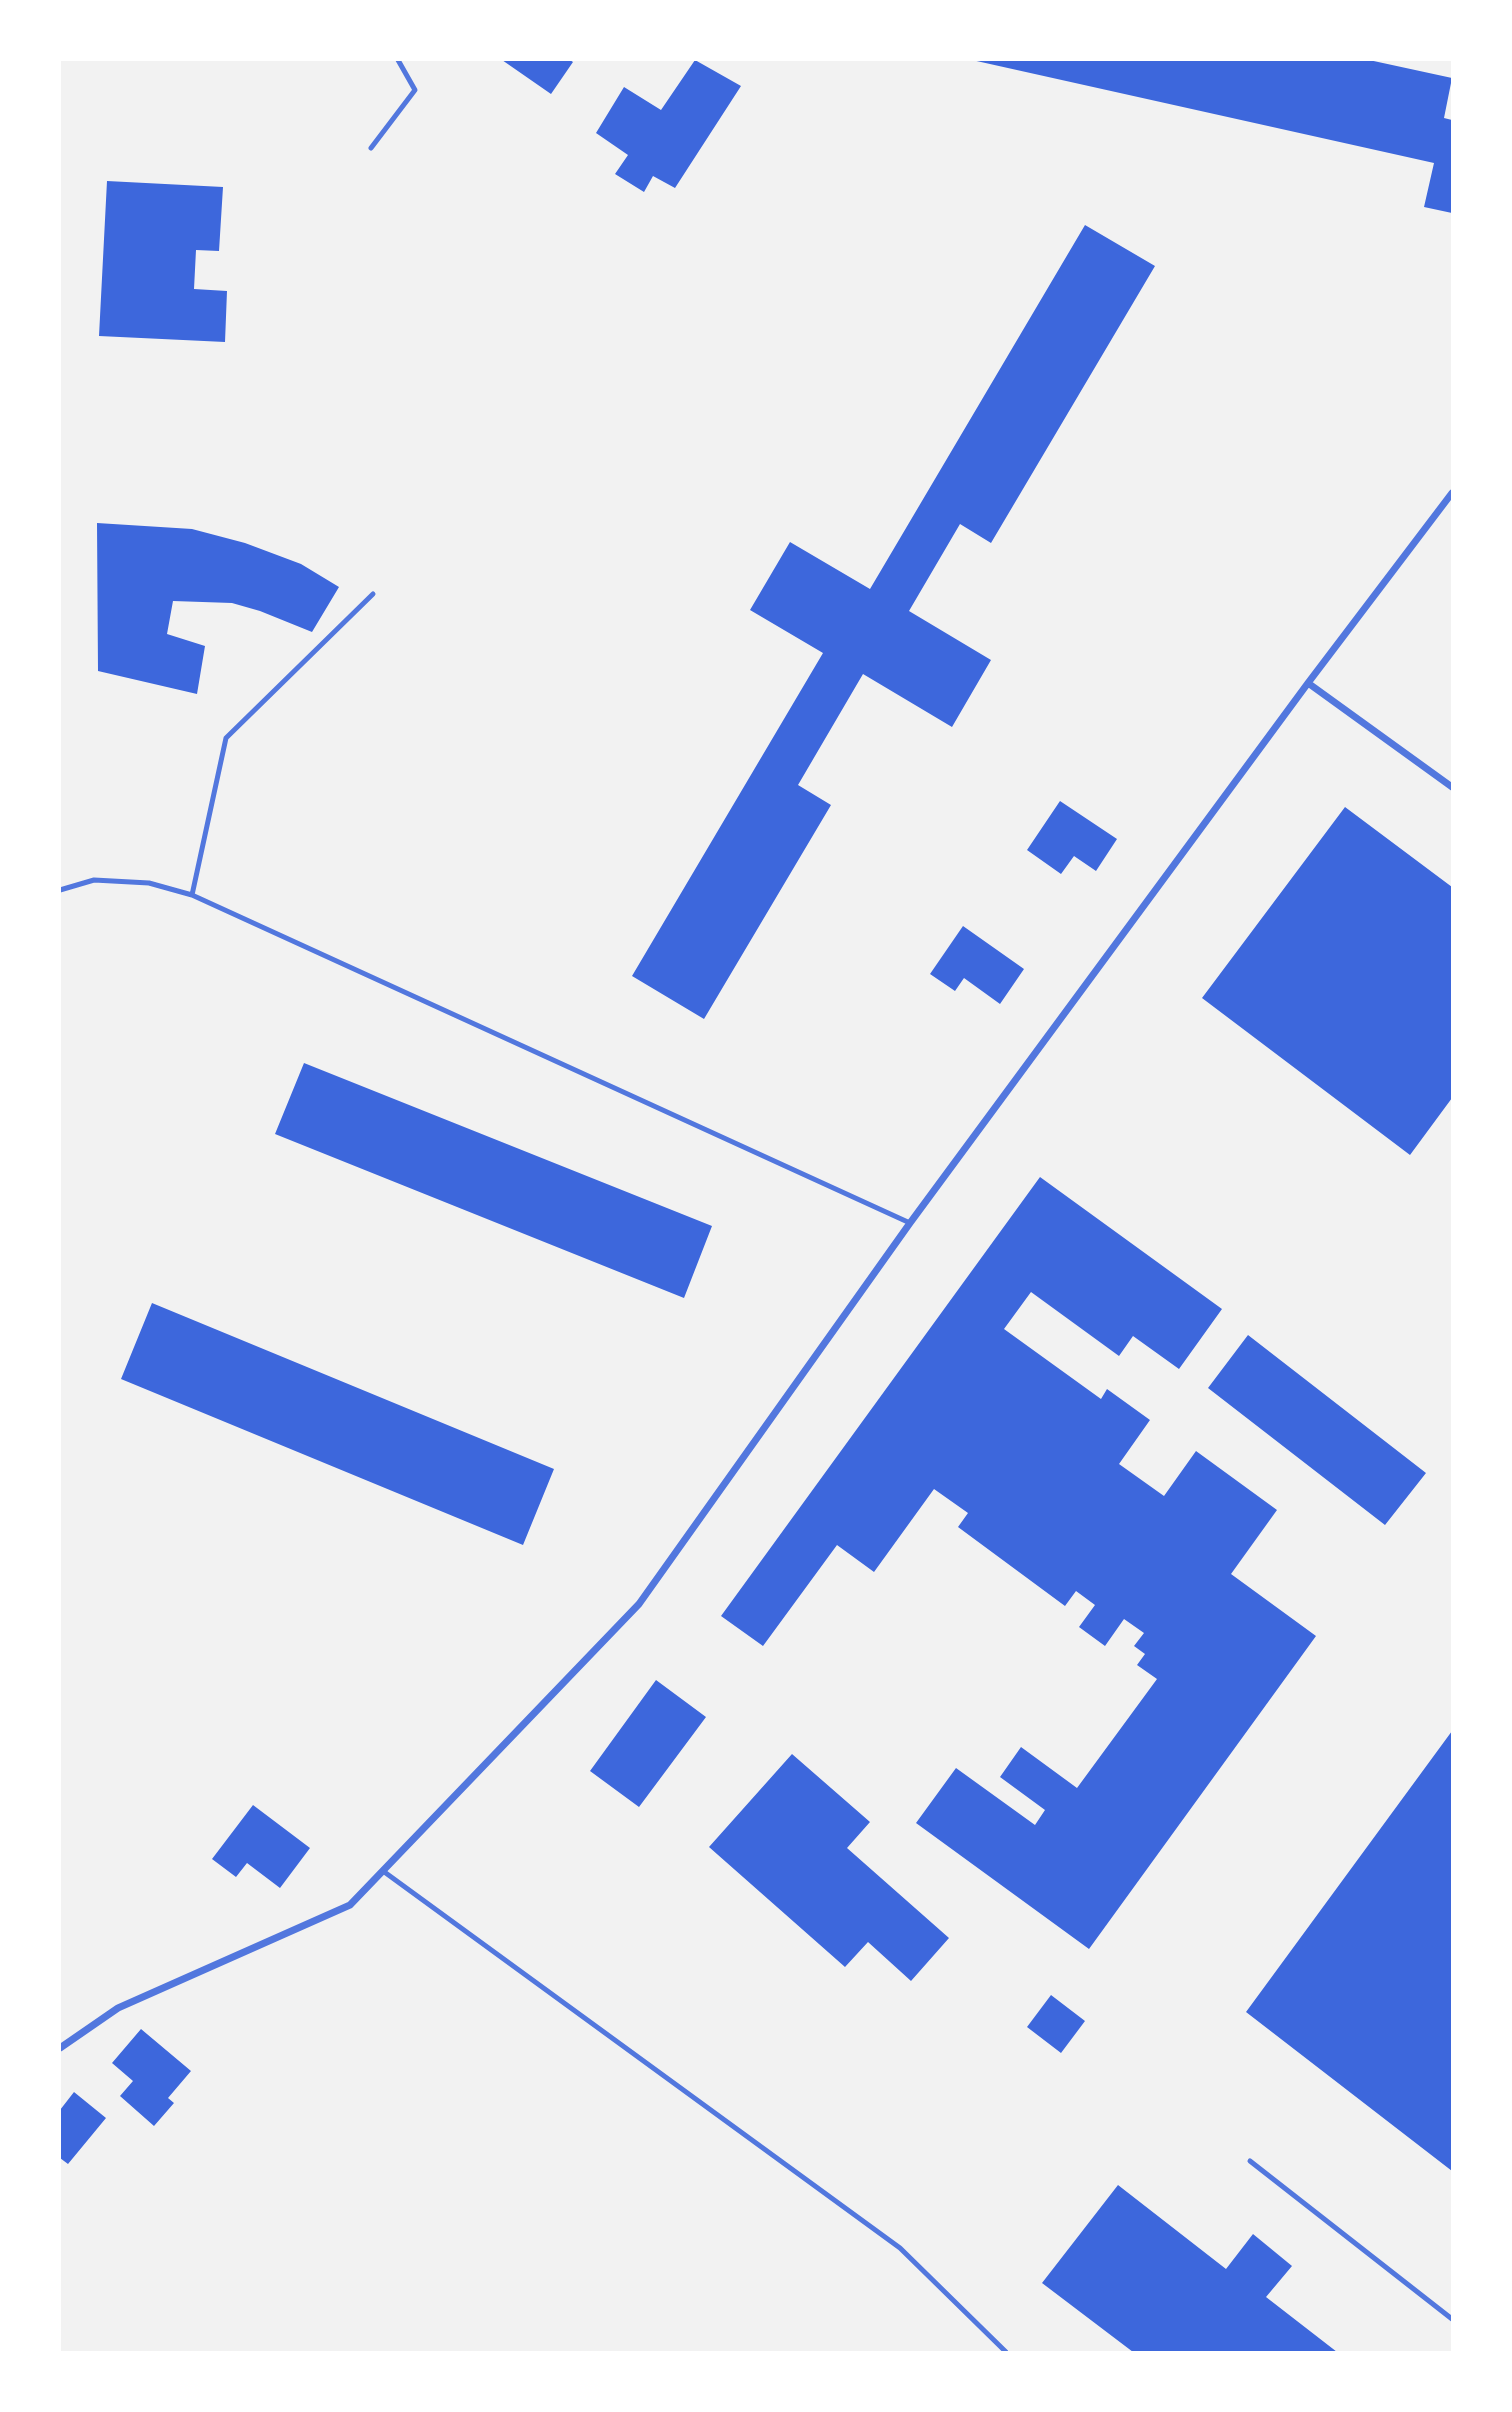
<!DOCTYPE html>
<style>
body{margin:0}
#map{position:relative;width:1512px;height:2412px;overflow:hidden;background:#f2f2f2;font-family:Inter,sans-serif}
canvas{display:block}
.frame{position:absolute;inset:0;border:61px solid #fff;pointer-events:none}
</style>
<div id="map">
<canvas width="1512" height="2412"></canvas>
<div class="frame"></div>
</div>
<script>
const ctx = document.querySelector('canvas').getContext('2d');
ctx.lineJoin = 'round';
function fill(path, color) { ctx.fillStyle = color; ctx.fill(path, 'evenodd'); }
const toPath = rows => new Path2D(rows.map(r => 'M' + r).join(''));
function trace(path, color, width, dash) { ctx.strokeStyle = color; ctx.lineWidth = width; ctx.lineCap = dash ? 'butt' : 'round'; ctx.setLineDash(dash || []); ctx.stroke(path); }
const building = toPath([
 [502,60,570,60,573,62,551,94],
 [695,60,741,86,675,188,653,176,644,192,615,174,628,155,596,133,624,87,661,110],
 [972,60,1369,60,1452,78,1444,118,1452,120,1452,213,1424,207,1434,163],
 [107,181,223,187,219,251,196,250,194,289,227,291,225,342,99,336],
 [1085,225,1155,266,991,543,960,524,909,611,991,660,952,727,863,674,798,785,831,805,704,1019,632,976,823,653,750,610,790,542,870,589],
 [97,523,192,529,245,543,301,564,339,587,312,632,260,611,232,603,173,601,167,634,205,646,197,694,98,671],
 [1060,801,1117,839,1096,871,1074,856,1061,874,1027,850],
 [1345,807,1452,887,1452,1098,1410,1155,1202,998],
 [963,926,1024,969,1000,1004,964,978,955,991,930,974],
 [304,1063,712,1226,684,1298,275,1134],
 [1040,1177,1222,1309,1179,1369,1133,1336,1119,1356,1031,1292,1004,1329,1101,1399,1107,1389,1150,1420,1119,1464,1164,1496,1196,1451,1277,1510,1231,1574,1316,1636,1089,1949,916,1823,956,1768,1035,1825,1045,1810,1000,1777,1021,1747,1077,1788,1157,1679,1137,1665,1145,1654,1134,1646,1144,1633,1124,1619,1105,1646,1079,1627,1095,1605,1076,1591,1065,1606,958,1527,968,1513,934,1489,874,1572,837,1545,763,1646,721,1616],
 [152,1303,554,1469,523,1545,121,1379],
 [1248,1335,1426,1473,1385,1525,1208,1388],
 [656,1680,706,1717,639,1807,590,1771],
 [1452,1731,1452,2171,1246,2012],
 [792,1754,870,1822,847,1848,949,1938,911,1981,868,1942,845,1967,709,1847],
 [253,1805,310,1848,280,1888,247,1863,236,1877,212,1859],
 [1051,1995,1085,2021,1061,2053,1027,2027],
 [141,2029,191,2071,168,2098,174,2103,154,2126,120,2096,133,2081,112,2063],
 [74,2092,106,2118,68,2164,60,2158,60,2110],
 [1118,2185,1226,2269,1253,2234,1292,2266,1266,2297,1337,2352,1133,2352,1042,2283]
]);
const service = toPath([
 [371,148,415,90,398,60],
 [60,890,94,880,149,883,192,895,910,1223],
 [192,895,226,738,373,594],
 [383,1871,900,2248,1006,2352],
 [1250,2161,1452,2319]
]);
const minor = toPath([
 [1308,683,1452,787],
 [60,2048,118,2008,350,1905,639,1604,910,1223,1308,683,1452,493]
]);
fill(building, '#3d67dc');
trace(service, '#5277de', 5);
trace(minor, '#5277de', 7);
</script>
